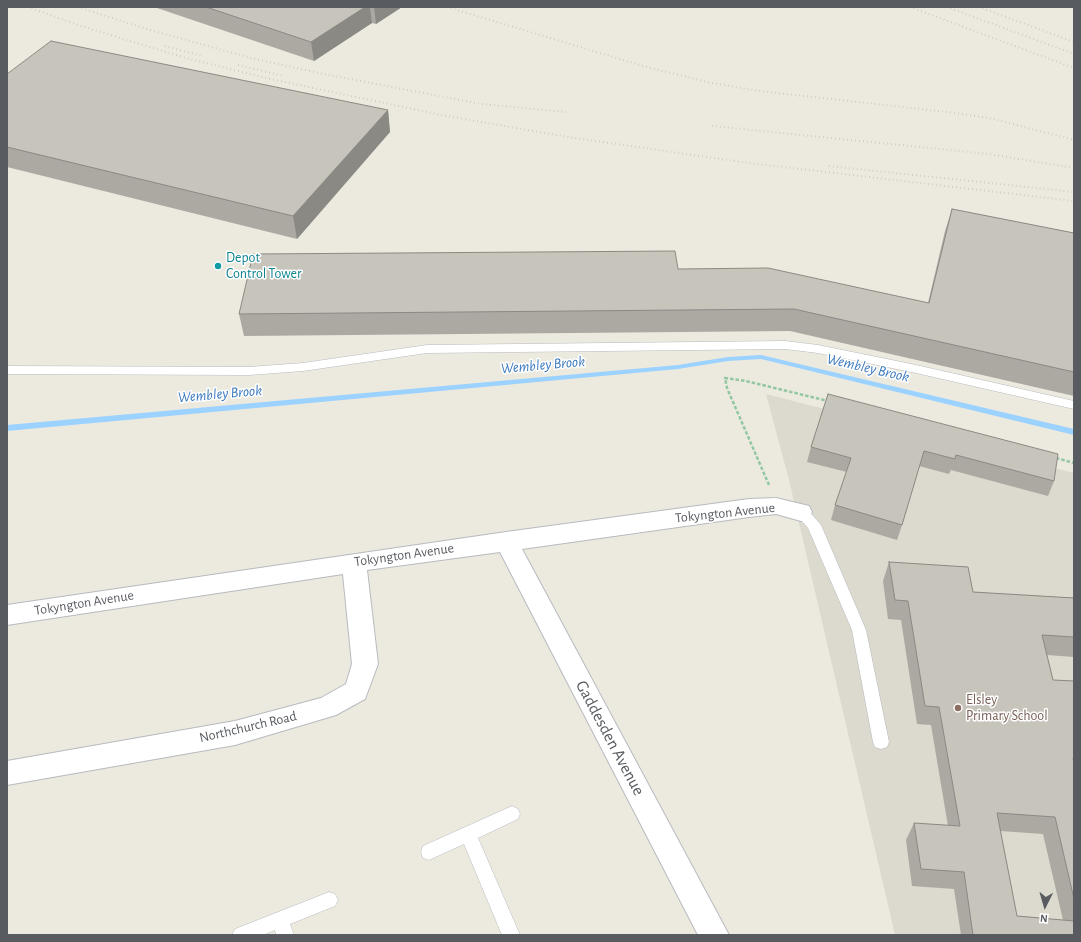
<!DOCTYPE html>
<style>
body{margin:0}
#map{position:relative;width:1081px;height:942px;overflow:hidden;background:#eceadf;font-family:"Alegreya Sans",sans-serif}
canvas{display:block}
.frame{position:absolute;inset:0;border:8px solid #585c61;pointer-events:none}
.north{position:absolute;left:1025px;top:886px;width:40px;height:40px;-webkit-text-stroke:3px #fff;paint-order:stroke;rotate:185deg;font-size:11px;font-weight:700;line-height:16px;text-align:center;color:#585c61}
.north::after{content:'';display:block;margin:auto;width:14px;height:18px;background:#585c61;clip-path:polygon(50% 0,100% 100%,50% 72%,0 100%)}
</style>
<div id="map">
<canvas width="1081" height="942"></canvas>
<div class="frame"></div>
<div class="north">N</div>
</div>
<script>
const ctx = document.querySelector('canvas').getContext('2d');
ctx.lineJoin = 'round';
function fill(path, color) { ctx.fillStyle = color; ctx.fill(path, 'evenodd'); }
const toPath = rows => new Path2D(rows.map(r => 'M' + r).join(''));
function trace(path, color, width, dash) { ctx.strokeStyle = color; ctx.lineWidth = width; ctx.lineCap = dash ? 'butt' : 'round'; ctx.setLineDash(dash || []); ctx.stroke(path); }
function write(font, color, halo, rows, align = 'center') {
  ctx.font = font + ' "Alegreya Sans",sans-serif'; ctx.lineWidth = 3; ctx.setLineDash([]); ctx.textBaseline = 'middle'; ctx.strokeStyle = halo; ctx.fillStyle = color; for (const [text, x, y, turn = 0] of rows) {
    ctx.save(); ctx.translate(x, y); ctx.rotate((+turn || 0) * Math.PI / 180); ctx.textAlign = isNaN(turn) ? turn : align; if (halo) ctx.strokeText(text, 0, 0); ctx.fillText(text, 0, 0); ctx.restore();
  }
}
const education = toPath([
 [766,394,1074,473,1074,935,895,935,789,480]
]);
const stream = toPath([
 [761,355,1074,429,1074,435,761,359,728,361,678,369,7,431,7,425,678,365,728,357,761,355]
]);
const path = toPath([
 [1056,458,1074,463],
 [769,485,727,388,725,378,746,381,828,401]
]);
const lane = toPath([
 [785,341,818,345,916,365,1074,401,1074,409,916,373,818,353,785,349,427,353,303,371,249,375,7,374,7,366,249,367,303,363,427,345,785,341],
 [801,507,806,508,821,525,866,630,889,742,887,747,881,749,875,747,873,742,852,630,808,528,794,512,796,508,801,507],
 [512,806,518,809,520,814,518,819,478,838,520,935,502,935,464,844,429,860,423,858,421,852,423,846,512,806],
 [329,892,335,894,338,900,335,906,290,924,294,935,276,935,275,930,263,935,232,935,235,929,329,892]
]);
const street = toPath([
 [776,498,809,506,812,512,809,518,801,521,776,514,749,517,522,549,729,935,698,935,500,552,367,570,378,664,365,699,336,715,235,745,7,785,7,761,235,721,321,698,346,684,352,664,343,574,7,625,7,605,506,532,749,499,776,498]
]);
const rail = toPath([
 [28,7,78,25,186,58,266,78,441,115,568,137,749,163,1074,201],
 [78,7,150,30,251,58,319,73,481,104,566,112],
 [447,7,650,68,712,83,760,91,956,113,994,119,1074,140],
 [910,7,1074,68],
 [947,7,1074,54],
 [979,7,1074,42],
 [165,46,202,56],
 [238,65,283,76],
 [712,126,989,154,1074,168],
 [829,166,1074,192]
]);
const wall = toPath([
 [154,7,402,7,376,24,372,23,314,61],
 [7,74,388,110,390,132,297,239,7,167],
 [952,209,1074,233,1074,396,790,331,244,336,239,314,678,269,928,303,945,231],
 [828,394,1054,481,1048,496,951,470,949,474,919,466,902,525,897,540,831,520,835,505,847,472,807,462,811,447],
 [889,562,973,592,1074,598,1074,657,1047,655,1053,680,1074,681,1074,935,961,935,954,889,912,886,906,840,914,823,948,826,931,725,917,724,901,620,888,619,883,581],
 [1000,831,1043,834,1063,920,1017,916]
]);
const shadedWall = toPath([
 [365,7,370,7,372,23,314,61,311,42],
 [374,7,402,7,376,24],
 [388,110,390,132,297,239,293,216]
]);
const building = toPath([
 [206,7,365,7,311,42,206,7],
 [51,41,388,110,293,216,7,147,7,74,51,41],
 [952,209,1074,233,1074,372,794,309,239,314,253,254,675,251,678,269,768,268,929,303,952,209],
 [828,394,1058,454,1054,481,956,455,955,459,924,451,902,525,835,505,851,458,811,447,828,394],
 [889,562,968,567,973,592,1074,598,1074,637,1042,635,1053,680,1074,681,1074,758,1073,758,1074,763,1074,899,1055,817,997,813,1017,916,1074,921,1074,935,973,935,964,872,921,869,914,823,960,826,939,707,925,706,908,601,895,600,889,562]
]);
const markers = [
 [218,266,4,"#0f9aa8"],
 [958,708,4,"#8d6e63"]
];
const cultureNames = [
 ["Depot",226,258],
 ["Control Tower",226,274]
];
const streetNames = [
 ["Tokyngton Avenue",725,513,-6],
 ["Tokyngton Avenue",404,555,-8],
 ["Tokyngton Avenue",84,603,-9],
 ["Northchurch Road",248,727,-13]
];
const educationNames = [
 ["Elsley",966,700],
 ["Primary School",966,716]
];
const waterNames = [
 ["Wembley Brook",543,365,-5],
 ["Wembley Brook",868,368,13],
 ["Wembley Brook",220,394,-5]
];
const nearStreetnames = [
 ["Gaddesden Avenue",610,738,62]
];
fill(education, '#dcd9ce');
fill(stream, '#9cd2ff');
trace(lane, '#b7babf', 1);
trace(street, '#b7babf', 2);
trace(path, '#92c7a2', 2.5, [3.5, 2]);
fill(lane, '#fff');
fill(street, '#fff');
trace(rail, '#b3b4b4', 2, [0.5, 3.5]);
fill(wall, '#aba9a2');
fill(shadedWall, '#8b8984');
fill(building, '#c7c4bc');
trace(building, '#8b8984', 1);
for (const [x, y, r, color] of markers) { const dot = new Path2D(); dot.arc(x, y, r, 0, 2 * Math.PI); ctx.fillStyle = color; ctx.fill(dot); trace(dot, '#fff', 1.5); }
write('14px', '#0d838f', '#fff', cultureNames, 'left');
write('14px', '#585c61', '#fff', streetNames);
write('14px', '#785e54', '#fff', educationNames, 'left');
write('italic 15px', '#3877be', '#fff', waterNames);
write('17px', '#585c61', '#fff', nearStreetnames);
</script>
